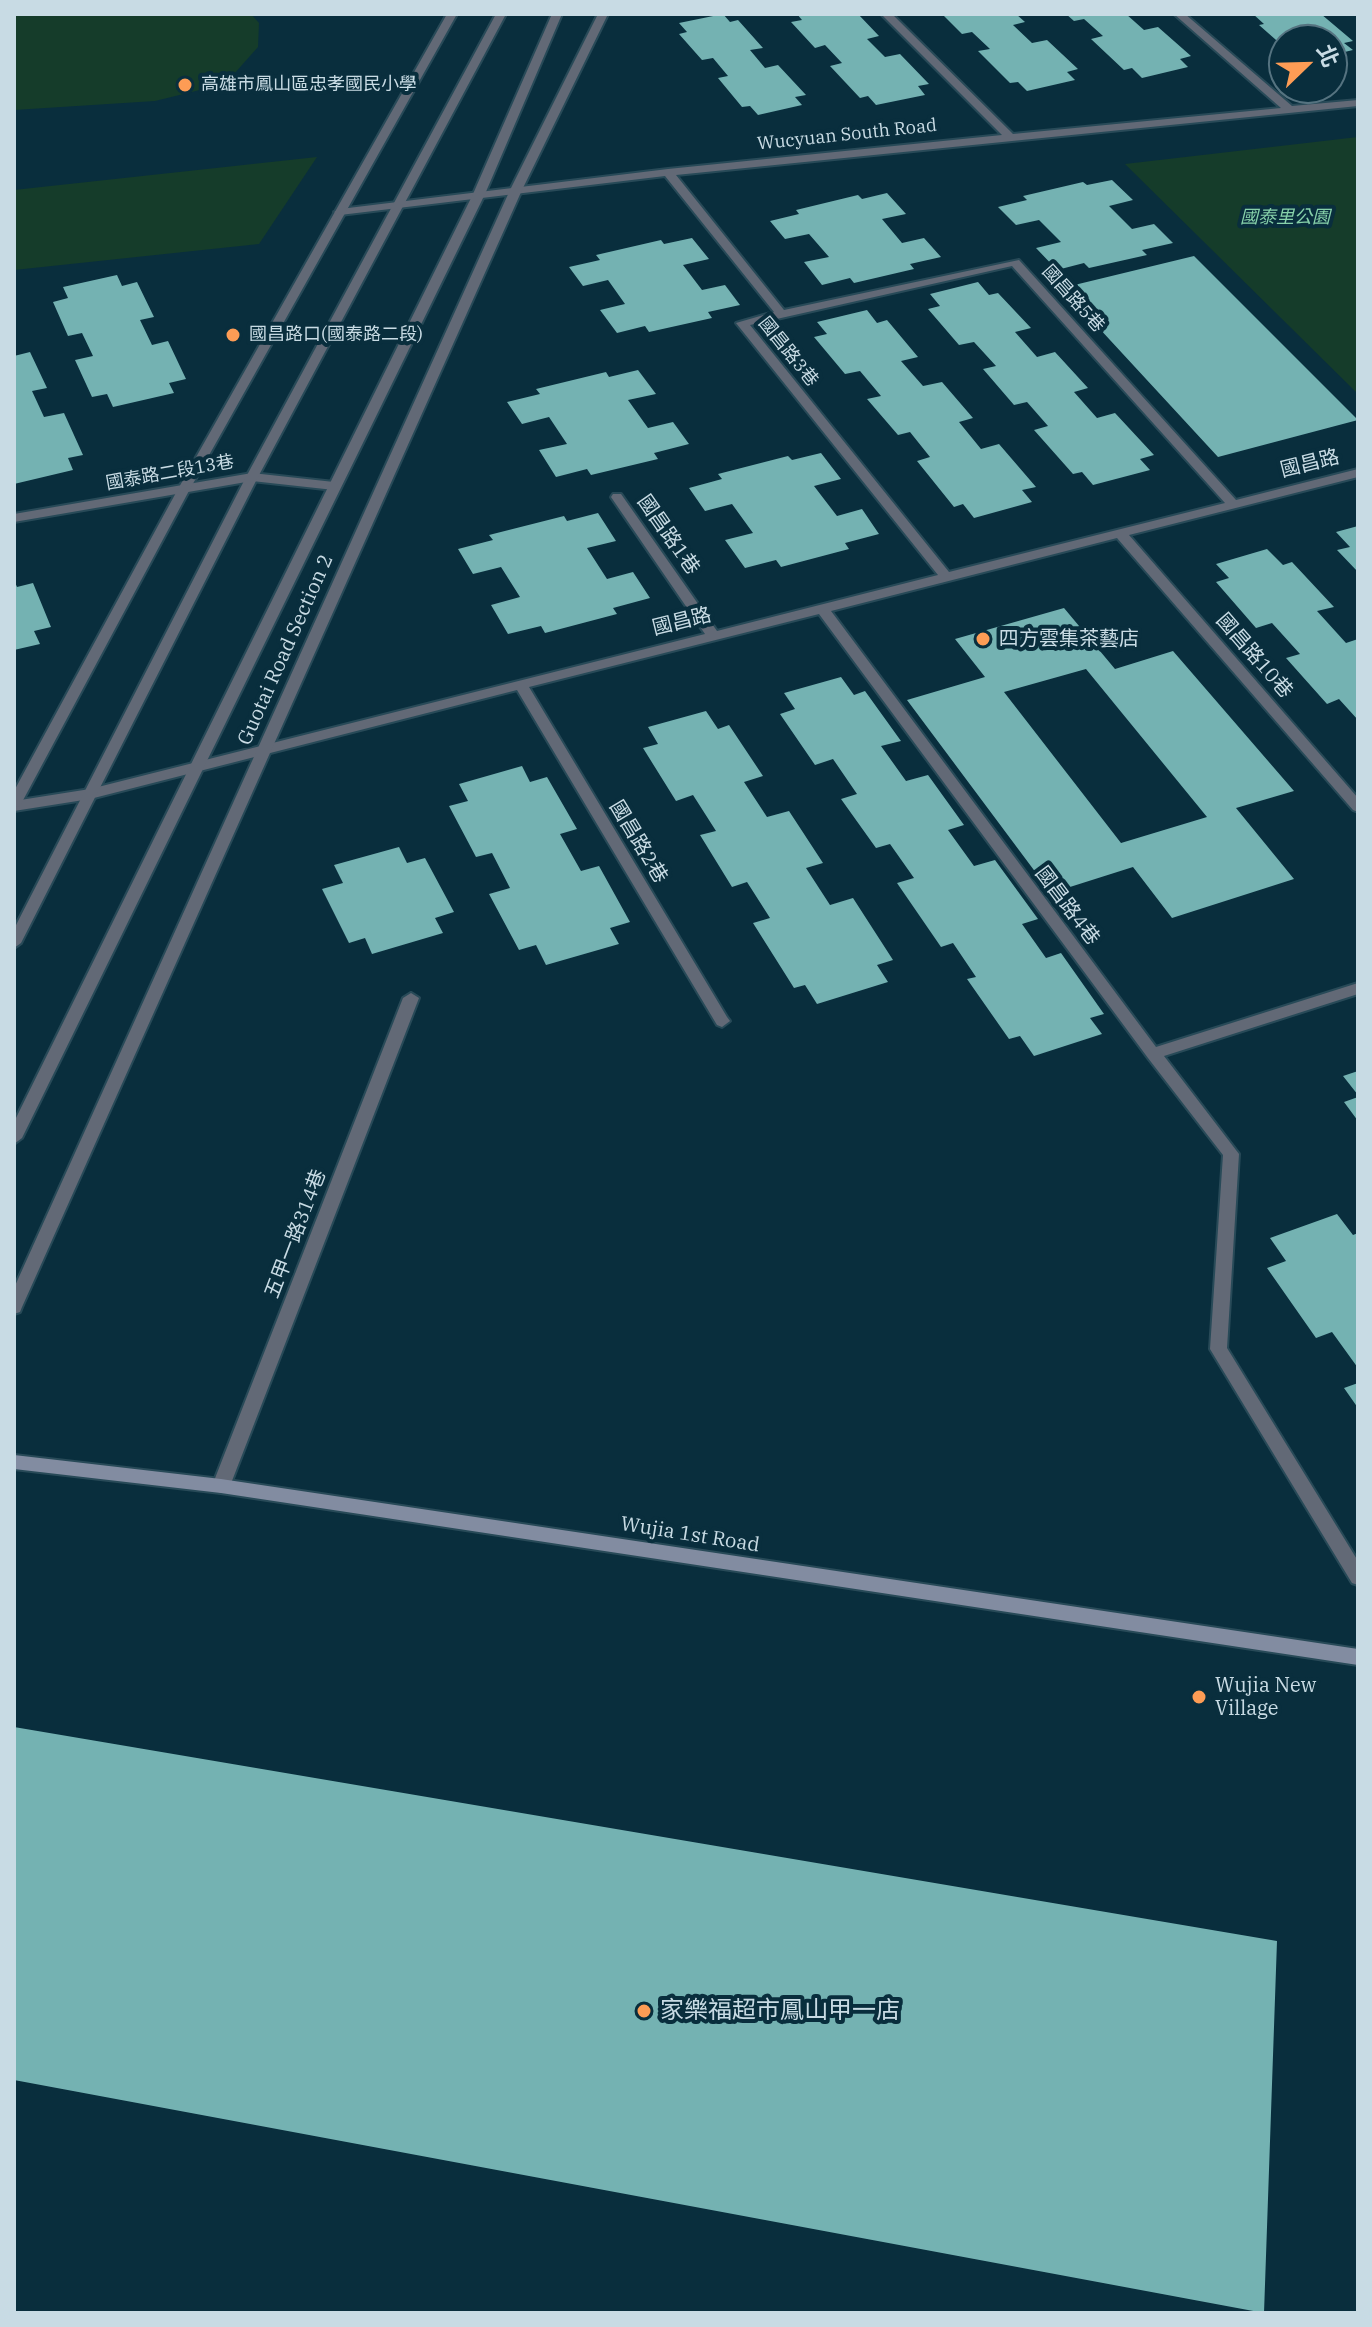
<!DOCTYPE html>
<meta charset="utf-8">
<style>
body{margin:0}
#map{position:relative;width:1372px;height:2327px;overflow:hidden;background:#092e3d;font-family:"IBM Plex Serif","Noto Sans TC",serif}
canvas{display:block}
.frame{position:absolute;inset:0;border:16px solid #c8dbe4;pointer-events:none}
.north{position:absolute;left:1268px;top:24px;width:80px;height:80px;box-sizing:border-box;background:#092e3d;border:2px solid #557380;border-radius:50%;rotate:67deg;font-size:22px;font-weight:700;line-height:32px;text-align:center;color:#c8dbe4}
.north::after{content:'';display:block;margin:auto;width:28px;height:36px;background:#fd9c55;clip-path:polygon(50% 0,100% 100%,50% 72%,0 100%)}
</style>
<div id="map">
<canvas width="1372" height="2327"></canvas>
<div class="frame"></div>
<div class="north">北</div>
</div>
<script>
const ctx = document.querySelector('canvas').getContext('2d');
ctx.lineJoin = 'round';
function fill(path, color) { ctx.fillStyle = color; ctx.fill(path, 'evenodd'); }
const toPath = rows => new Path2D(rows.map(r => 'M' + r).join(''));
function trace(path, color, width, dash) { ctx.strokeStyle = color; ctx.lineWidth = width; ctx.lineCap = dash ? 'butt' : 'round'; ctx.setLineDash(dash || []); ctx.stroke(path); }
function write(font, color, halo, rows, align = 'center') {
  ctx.font = font + ' "IBM Plex Serif","Noto Sans TC",serif'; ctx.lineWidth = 8; ctx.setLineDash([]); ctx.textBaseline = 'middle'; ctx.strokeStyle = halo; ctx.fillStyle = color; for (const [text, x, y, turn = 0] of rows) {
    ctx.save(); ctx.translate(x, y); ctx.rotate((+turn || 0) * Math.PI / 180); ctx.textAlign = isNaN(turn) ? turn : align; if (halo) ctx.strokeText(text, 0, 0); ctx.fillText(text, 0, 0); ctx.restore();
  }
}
const green = toPath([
 [14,14,251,14,259,23,258,47,234,74,204,89,155,101,14,110],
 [1358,137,1358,394,1125,164],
 [317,157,259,244,14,270,14,190]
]);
const building = toPath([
 [723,14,730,22,738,20,763,48,750,50,765,68,778,65,806,95,795,97,802,105,758,115,750,106,742,107,718,78,728,76,713,58,702,60,679,34,687,32,679,23],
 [797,14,858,14,879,36,867,39,885,57,900,54,929,84,918,86,925,95,876,105,868,96,860,98,830,66,842,63,825,45,815,48,791,22,802,20],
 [942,14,1016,14,1025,22,1013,25,1032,43,1047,40,1078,69,1067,72,1075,80,1027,91,1018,82,1010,83,978,51,990,49,972,32,962,34],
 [1066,14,1126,14,1144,30,1158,27,1191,56,1180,59,1188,67,1142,78,1132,68,1124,70,1091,39,1103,36,1084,19,1074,21],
 [1253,14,1321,14,1353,41,1344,43,1353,50,1332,55,1332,40,1284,40,1284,47,1259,25,1264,24],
 [1112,180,1133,200,1109,206,1132,229,1154,224,1173,243,1142,250,1147,255,1089,268,1084,263,1057,270,1036,248,1061,242,1039,220,1016,225,998,207,1027,200,1023,196,1083,182,1087,185],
 [887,193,906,214,882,219,902,243,924,238,941,257,910,264,914,269,854,283,850,278,822,285,804,262,829,257,809,234,785,239,770,221,799,214,796,210,858,195,862,199],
 [692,238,709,259,683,265,702,290,725,285,740,305,708,312,712,318,649,332,645,326,617,333,600,310,625,304,608,280,583,286,569,267,600,260,596,255,661,240,664,244],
 [1194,256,1358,420,1218,457,1062,288],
 [117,275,122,286,137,282,154,317,140,320,152,345,168,341,186,379,169,383,174,393,113,407,107,394,92,397,75,360,93,356,82,333,68,336,53,302,68,298,63,287],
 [978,282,989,295,998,293,1031,328,1015,332,1037,357,1055,352,1088,388,1074,392,1097,418,1115,413,1154,455,1140,459,1150,470,1093,485,1082,472,1073,474,1034,430,1048,426,1027,402,1014,405,983,369,996,366,974,342,959,345,928,309,940,306,930,294],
 [867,310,877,323,887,320,918,357,901,361,923,386,942,382,973,418,959,422,981,449,999,444,1036,487,1022,490,1032,502,974,518,963,504,954,507,917,461,930,457,910,432,898,435,867,399,881,396,860,371,845,374,814,337,827,334,817,322],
 [30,352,47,388,32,391,44,417,64,413,83,455,68,458,73,470,14,484,14,356],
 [638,370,656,394,628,400,648,428,673,422,689,444,654,453,658,459,591,475,587,469,556,477,539,450,567,444,549,417,522,424,507,402,540,394,536,389,606,372,609,377],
 [821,453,841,479,814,486,837,516,862,509,879,534,845,543,849,549,781,567,776,560,745,568,725,540,753,533,732,504,705,511,689,488,722,479,718,474,788,456,792,460],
 [598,513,616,541,587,548,607,579,633,572,650,598,613,608,617,614,545,633,541,626,508,634,491,605,520,597,501,567,473,574,458,549,493,540,489,535,564,516,567,521],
 [1358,526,1358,572,1337,550,1350,547,1336,532],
 [1267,549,1283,565,1292,562,1334,607,1317,611,1346,643,1358,639,1358,720,1339,699,1327,704,1286,658,1300,654,1272,623,1256,628,1216,582,1229,578,1216,564],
 [14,580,17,587,33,583,51,627,34,631,40,644,14,650],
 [1064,608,1115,669,1173,651,1294,791,1236,808,1294,879,1172,918,1133,867,1051,893,907,700,985,677,955,639],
 [1086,669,1207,817,1121,843,1004,692],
 [841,677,854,695,865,691,901,741,881,746,906,781,928,775,964,825,948,830,974,866,995,860,1038,919,1022,924,1046,958,1061,953,1104,1014,1090,1018,1102,1034,1034,1056,1020,1036,1009,1039,967,979,976,977,953,943,941,947,897,883,914,878,890,844,876,848,841,799,857,794,833,759,815,765,780,714,795,709,784,693],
 [706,711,718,729,729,725,763,776,744,782,767,817,789,811,823,863,806,868,830,905,853,898,893,960,877,965,888,982,817,1004,805,985,794,988,753,923,770,918,747,882,732,887,700,835,716,831,693,795,676,801,643,748,658,744,648,727],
 [522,766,530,782,547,777,577,829,560,834,581,871,599,866,630,922,610,928,619,944,546,965,536,945,519,950,489,894,510,888,492,853,476,857,449,806,468,801,459,784],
 [399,847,407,863,425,858,454,912,435,918,443,933,372,954,365,938,349,943,322,889,343,883,334,865],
 [1358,1071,1358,1095,1343,1076],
 [1358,1097,1358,1121,1344,1102],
 [1337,1214,1353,1235,1358,1233,1358,1368,1332,1332,1316,1338,1267,1268,1286,1261,1270,1238],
 [1358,1383,1358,1408,1344,1388],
 [14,1727,1277,1941,1264,2313,14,2080]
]);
const minor = toPath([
 [881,14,892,14,1013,134,1281,108,1174,14,1185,14,1292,106,1358,100,1358,106,676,175,784,310,1019,260,1236,500,1358,469,1358,477,1129,535,1358,798,1358,812,1353,810,1117,538,831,611,1156,1047,1358,983,1358,994,1164,1056,1239,1154,1227,1348,1358,1561,1358,1585,1352,1583,1210,1349,1223,1155,1148,1058,819,614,529,687,727,1017,730,1021,722,1027,717,1025,517,690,90,799,14,811,14,801,90,789,705,634,611,497,613,494,621,494,717,631,938,575,736,323,774,312,665,176,340,215,334,212,340,209,668,169,1002,135,881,14],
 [1012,266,1225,503,949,572,750,325,1012,266],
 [252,473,334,482,340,486,334,490,252,481,14,522,14,514,252,473],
 [411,993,419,998,230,1486,227,1491,221,1493,215,1491,212,1486,403,998,411,993]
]);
const tertiary = toPath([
 [447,14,457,14,190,489,21,804,14,809,14,791,178,489,447,14],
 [496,14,506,14,258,477,21,943,14,948,14,929,246,477,496,14],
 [552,14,562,14,485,194,22,1138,14,1144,14,1122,473,194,552,14],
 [598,14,608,14,522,190,22,1307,20,1312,14,1314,14,1288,510,190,598,14]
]);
const secondary = toPath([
 [14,1455,221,1479,1358,1649,1358,1665,221,1493,14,1469,14,1455]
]);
const markers = [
 [185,85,8,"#fd9c55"],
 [233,335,8,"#fd9c55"],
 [983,639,8,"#fd9c55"],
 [1199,1697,8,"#fd9c55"],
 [644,2011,8,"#fd9c55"]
];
const farPoinames = [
 ["高雄市鳳山區忠孝國民小學",201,85],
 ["國昌路口(國泰路二段)",249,335]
];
const farStreetnames = [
 ["Wucyuan South Road",847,135,-6],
 ["國昌路5巷",1073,299,48],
 ["國昌路3巷",788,352,51],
 ["國泰路二段13巷",170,473,-10]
];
const farParknames = [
 ["國泰里公園",1285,218]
];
const streetNames = [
 ["國昌路",1310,464,-14],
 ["國昌路1巷",668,535,55],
 ["國昌路",682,622,-14],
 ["Guotai Road Section 2",286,650,-66],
 ["國昌路10巷",1254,656,49],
 ["國昌路2巷",638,842,59],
 ["國昌路4巷",1067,906,53],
 ["五甲一路314巷",296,1234,-69],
 ["Wujia 1st Road",690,1535,9]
];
const poiNames = [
 ["四方雲集茶藝店",999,639],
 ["Wujia New",1215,1686],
 ["Village",1215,1709]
];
const nearPoinames = [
 ["家樂福超市鳳山甲一店",660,2011]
];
fill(green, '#153c2a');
fill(building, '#74b2b2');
trace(minor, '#284a58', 4);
trace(tertiary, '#284a58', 4);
trace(secondary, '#284a58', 4);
fill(minor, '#626976');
fill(tertiary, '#626976');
fill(secondary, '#828ca1');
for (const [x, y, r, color] of markers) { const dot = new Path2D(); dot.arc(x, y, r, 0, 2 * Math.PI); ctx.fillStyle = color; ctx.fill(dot); trace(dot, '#092e3d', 3); }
write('18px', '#c8dbe4', '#092e3d', farPoinames, 'left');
write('18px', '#c8dbe4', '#092e3d', farStreetnames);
write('italic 18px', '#87d1aa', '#092e3d', farParknames);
write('20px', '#c8dbe4', '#092e3d', streetNames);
write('20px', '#c8dbe4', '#092e3d', poiNames, 'left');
write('24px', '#c8dbe4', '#092e3d', nearPoinames, 'left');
</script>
